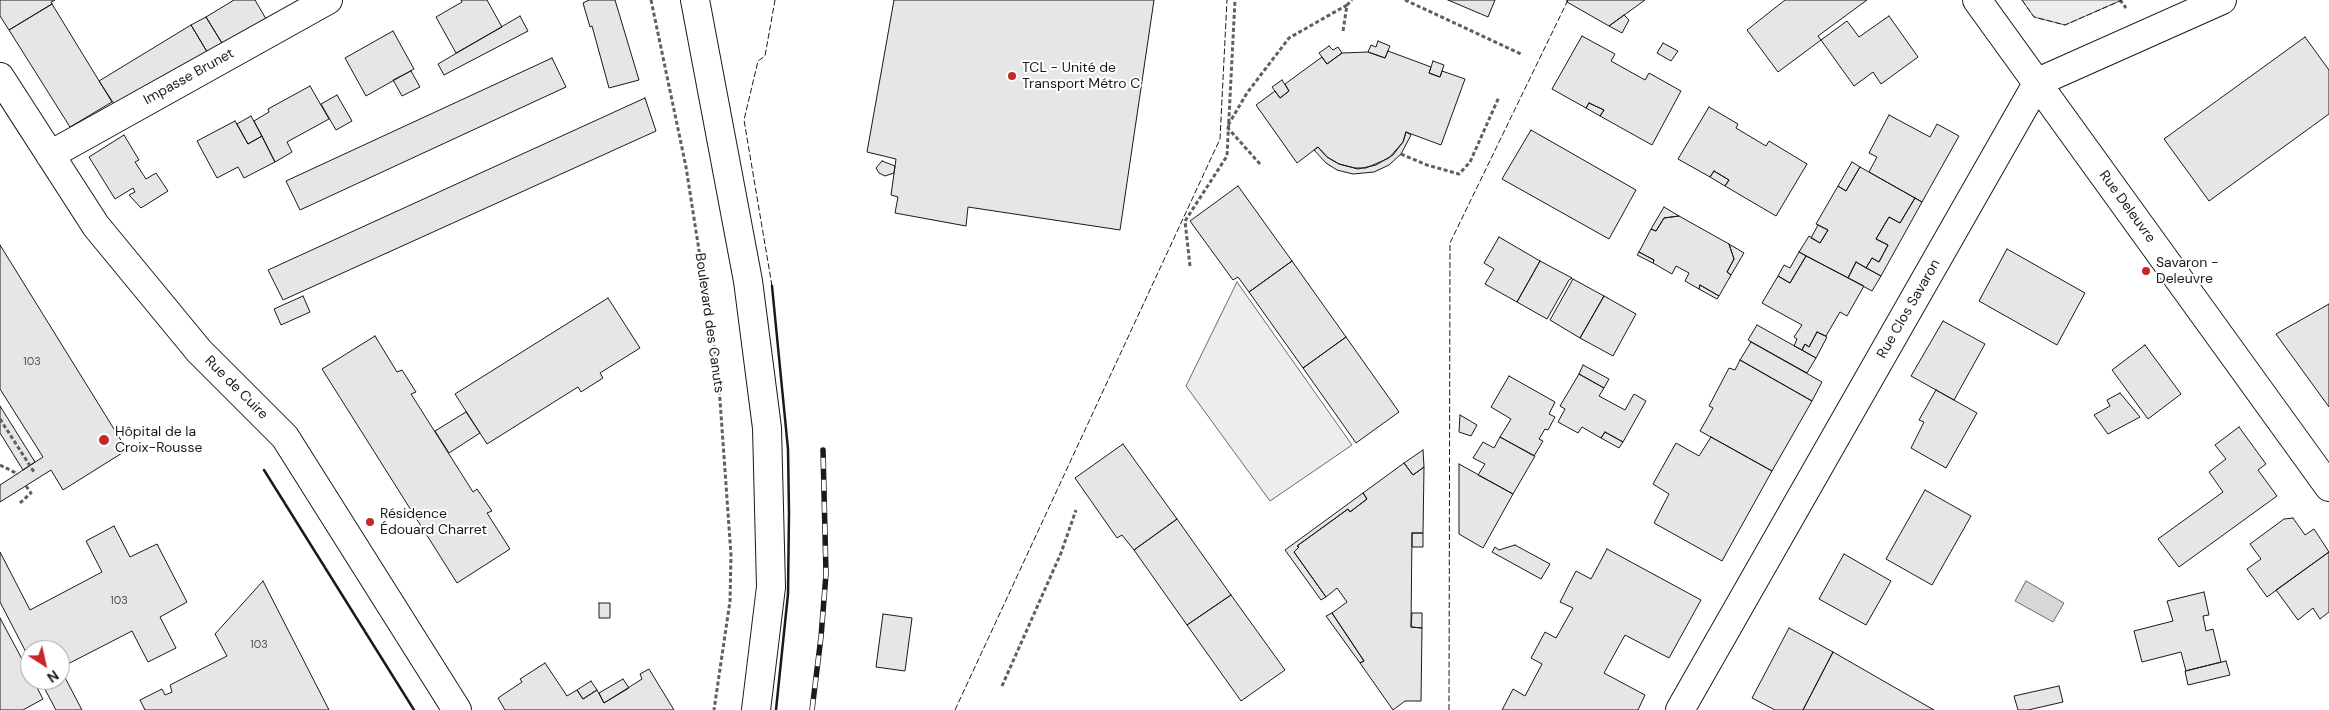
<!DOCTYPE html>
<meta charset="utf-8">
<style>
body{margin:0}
#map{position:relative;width:2329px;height:710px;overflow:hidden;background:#fff;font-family:"DM Sans",sans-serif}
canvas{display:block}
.north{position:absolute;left:20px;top:640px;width:50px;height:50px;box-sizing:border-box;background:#fff;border:1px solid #a3a3a3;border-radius:50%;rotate:145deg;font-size:14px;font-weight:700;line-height:20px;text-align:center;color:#1a1a1a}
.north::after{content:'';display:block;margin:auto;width:18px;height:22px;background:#c62828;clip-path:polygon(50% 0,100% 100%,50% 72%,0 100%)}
</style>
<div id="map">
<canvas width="2329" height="710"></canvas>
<div class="north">N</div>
</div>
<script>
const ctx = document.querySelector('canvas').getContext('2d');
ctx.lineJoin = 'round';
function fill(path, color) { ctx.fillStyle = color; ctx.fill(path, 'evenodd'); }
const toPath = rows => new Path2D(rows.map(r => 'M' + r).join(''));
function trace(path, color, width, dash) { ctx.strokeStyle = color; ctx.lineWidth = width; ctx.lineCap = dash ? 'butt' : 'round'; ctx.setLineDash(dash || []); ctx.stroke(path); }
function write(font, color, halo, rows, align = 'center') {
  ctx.font = font + ' "DM Sans",sans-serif'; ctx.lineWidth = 4; ctx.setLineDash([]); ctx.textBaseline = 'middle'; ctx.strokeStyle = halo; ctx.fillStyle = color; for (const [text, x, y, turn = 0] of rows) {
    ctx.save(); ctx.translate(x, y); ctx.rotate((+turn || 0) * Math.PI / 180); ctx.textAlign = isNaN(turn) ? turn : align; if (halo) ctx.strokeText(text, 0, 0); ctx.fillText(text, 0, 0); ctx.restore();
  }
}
const green = toPath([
 [2022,0,2122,0,2065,25,2034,17,2022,0],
 [1237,282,1352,445,1270,501,1186,386,1237,282]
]);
const water = toPath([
 [2026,581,2064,603,2053,622,2015,601,2026,581]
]);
const building = toPath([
 [0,0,55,0,51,2,52,4,9,30,0,16,0,0],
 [234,0,255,0,269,24,225,48,206,17,234,0],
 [461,0,487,0,502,27,456,53,436,17,462,2,461,0],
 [589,0,615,0,639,80,609,88,592,26,590,27,583,3,589,0],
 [894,0,1154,0,1120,230,968,207,966,226,895,213,898,197,891,195,896,159,867,152,894,0],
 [1448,0,1495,0,1488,17,1448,0],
 [1567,0,1645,0,1609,26,1567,2,1567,0],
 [1785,0,1867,0,1818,36,1821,40,1778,72,1747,30,1785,0],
 [52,4,112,102,70,127,9,30,52,4],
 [1624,15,1629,20,1622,33,1609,26,1624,15],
 [520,16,528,31,444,75,438,64,520,16],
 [1889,16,1918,57,1881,84,1873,72,1854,86,1821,40,1847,21,1859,37,1889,16],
 [206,17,225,48,209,55,191,25,206,17],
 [191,25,209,55,116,107,99,81,191,25],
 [393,31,414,69,366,96,345,58,393,31],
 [1582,36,1615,54,1611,61,1645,80,1649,73,1681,91,1652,145,1600,116,1604,110,1589,103,1586,108,1552,89,1582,36],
 [2305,37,2329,70,2329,114,2209,201,2164,139,2305,37],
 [1378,41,1390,46,1385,58,1368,52,1371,45,1376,47,1378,41],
 [1663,43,1678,51,1671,61,1657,53,1663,43],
 [1329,46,1333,50,1338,47,1342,53,1327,64,1319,53,1329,46],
 [1388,51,1431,67,1429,73,1440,77,1442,71,1465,79,1441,145,1406,132,1403,142,1393,155,1376,165,1358,169,1339,164,1327,157,1318,147,1297,163,1256,105,1275,91,1280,98,1289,91,1285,84,1322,57,1327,64,1342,53,1368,52,1385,58,1388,51],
 [552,58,566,87,300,210,286,181,552,58],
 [1433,61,1444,65,1440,77,1429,73,1433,61],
 [411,71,420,87,402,96,393,80,411,71],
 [1282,80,1289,91,1280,98,1272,87,1282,80],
 [310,86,329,119,287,142,292,152,275,162,254,121,269,112,268,109,310,86],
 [337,95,352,121,336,130,321,104,337,95],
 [645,98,656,131,283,300,268,270,645,98],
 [1589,103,1604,110,1600,116,1586,108,1589,103],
 [1709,107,1738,124,1736,128,1766,146,1769,141,1807,164,1776,216,1725,186,1729,180,1714,171,1710,177,1678,159,1709,107],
 [1889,115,1930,137,1937,124,1959,136,1922,202,1869,172,1877,157,1869,153,1889,115],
 [251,116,262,136,248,144,237,124,251,116],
 [235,121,248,144,262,136,275,162,244,178,238,167,217,178,197,141,235,121],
 [1531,130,1636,190,1609,239,1502,179,1531,130],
 [1406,132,1411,135,1401,154,1389,165,1374,172,1353,174,1337,170,1326,163,1314,150,1318,147,1327,157,1339,164,1355,168,1366,168,1389,158,1403,142,1406,132],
 [124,135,139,160,135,162,146,179,156,173,168,191,141,208,129,195,135,192,133,188,115,199,89,157,124,135],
 [882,161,895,166,894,173,885,176,879,173,876,168,882,161],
 [1852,162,1860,167,1846,191,1838,186,1852,162],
 [1860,167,1915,198,1900,223,1889,217,1876,239,1888,245,1879,262,1872,258,1866,268,1856,262,1848,278,1799,252,1809,236,1820,243,1828,230,1816,224,1838,186,1846,191,1860,167],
 [1714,171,1729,180,1725,186,1710,177,1714,171],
 [1238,186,1292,261,1249,292,1238,277,1233,280,1190,221,1238,186],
 [1915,198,1922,202,1881,276,1866,268,1872,258,1879,262,1888,245,1876,239,1889,217,1900,223,1915,198],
 [1664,207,1679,216,1664,218,1656,231,1651,229,1664,207],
 [1679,216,1729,244,1734,259,1727,272,1731,275,1719,296,1700,285,1699,289,1685,281,1689,273,1676,266,1672,274,1653,263,1654,260,1639,252,1651,229,1656,231,1664,218,1679,216],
 [1818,225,1828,230,1820,243,1811,238,1818,225],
 [1499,237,1540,261,1517,302,1485,284,1494,269,1484,263,1499,237],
 [1729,244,1744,253,1731,275,1727,272,1734,259,1729,244],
 [0,245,127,450,63,490,51,470,0,502,0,485,43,457,0,389,0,245],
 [2007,249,2085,293,2057,345,1979,301,2007,249],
 [1639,252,1654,260,1653,263,1637,255,1639,252],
 [1799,252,1806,256,1790,283,1778,276,1784,265,1790,268,1799,252],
 [1806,256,1864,286,1847,316,1840,312,1826,336,1817,332,1809,347,1805,344,1802,350,1794,346,1797,339,1794,337,1802,325,1762,303,1778,276,1790,283,1806,256],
 [1292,261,1346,337,1303,368,1249,292,1292,261],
 [1540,261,1572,278,1569,280,1547,319,1517,302,1540,261],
 [1856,262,1881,276,1872,291,1848,278,1856,262],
 [1573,279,1604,296,1580,338,1550,320,1573,279],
 [1700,285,1719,296,1717,299,1699,289,1700,285],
 [303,296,310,312,281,325,274,309,303,296],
 [1604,296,1636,314,1613,356,1580,338,1604,296],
 [608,298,640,348,600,373,603,378,581,392,578,387,487,444,455,394,608,298],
 [2329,304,2329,407,2276,334,2329,304],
 [1943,321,1985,344,1954,400,1911,376,1943,321],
 [1757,325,1816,358,1807,373,1748,340,1757,325],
 [1817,332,1827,337,1816,358,1802,350,1805,344,1809,347,1817,332],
 [375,336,397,372,402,370,416,392,411,394,473,492,477,489,492,511,487,513,510,549,457,583,322,369,375,336],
 [1346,337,1399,412,1356,443,1303,368,1346,337],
 [1751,342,1822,382,1812,401,1740,360,1751,342],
 [2145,345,2181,394,2148,419,2112,370,2145,345],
 [1740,360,1812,401,1772,471,1700,431,1713,408,1709,406,1729,368,1735,370,1740,360],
 [1583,365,1609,379,1604,388,1579,374,1583,365],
 [1579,374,1604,388,1599,396,1625,410,1634,394,1646,401,1623,442,1605,432,1601,438,1582,427,1578,433,1558,422,1565,409,1560,406,1579,374],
 [1509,376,1555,402,1549,414,1555,417,1548,430,1545,429,1539,439,1543,441,1534,456,1500,437,1511,419,1491,407,1509,376],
 [1936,390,1977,413,1946,468,1911,448,1924,422,1919,420,1936,390],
 [2120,393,2140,417,2108,434,2094,415,2110,406,2107,400,2120,393],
 [0,406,35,462,23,470,0,433,0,406],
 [466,412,480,433,449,453,435,431,466,412],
 [1460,415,1477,425,1471,436,1459,432,1460,415],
 [2239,427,2266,464,2258,470,2277,496,2179,567,2158,539,2223,492,2209,472,2226,459,2215,445,2239,427],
 [1605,432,1623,442,1619,448,1601,438,1605,432],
 [1500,437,1535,456,1513,494,1478,475,1485,464,1473,458,1483,442,1494,448,1500,437],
 [1711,437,1772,471,1722,561,1654,523,1669,494,1653,484,1676,443,1699,456,1711,437],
 [1123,444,1177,519,1134,550,1122,535,1117,538,1075,478,1123,444],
 [1423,450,1424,467,1413,475,1404,463,1423,450],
 [1404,463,1413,475,1424,467,1423,533,1412,533,1411,627,1422,628,1421,701,1405,701,1393,710,1360,663,1364,661,1332,613,1347,602,1337,588,1326,597,1294,552,1299,547,1297,546,1348,509,1350,512,1367,499,1363,493,1404,463],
 [1459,464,1513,494,1483,548,1459,534,1459,464],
 [1925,490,1971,516,1932,585,1886,559,1925,490],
 [1363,493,1367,499,1350,512,1348,509,1297,546,1299,547,1294,552,1326,597,1321,600,1285,550,1363,493],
 [2293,518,2305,535,2314,529,2329,552,2267,597,2247,569,2261,559,2250,544,2284,519,2293,518],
 [1177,519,1231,595,1187,625,1134,550,1177,519],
 [114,526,130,557,157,544,187,602,160,617,176,648,148,662,132,631,60,668,82,710,56,710,40,680,60,680,60,650,30,650,30,660,0,602,0,552,30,610,102,572,86,541,114,526],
 [1412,533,1423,533,1423,547,1412,547,1412,533],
 [1515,545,1550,564,1541,579,1492,552,1495,547,1499,550,1515,545],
 [1607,549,1701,600,1669,658,1625,635,1604,673,1645,695,1638,710,1502,710,1513,689,1525,696,1542,664,1531,658,1545,632,1556,638,1573,608,1560,602,1576,571,1591,579,1607,549],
 [2329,552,2329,612,2320,619,2313,608,2298,620,2276,590,2329,552],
 [1844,554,1891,581,1866,625,1819,599,1844,554],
 [263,581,329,710,145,710,140,700,162,689,165,695,172,692,170,685,227,656,215,634,263,581],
 [2204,592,2209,615,2203,616,2206,631,2213,629,2221,662,2186,671,2181,652,2142,662,2134,631,2173,621,2167,601,2204,592],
 [1231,595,1285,670,1241,701,1187,625,1231,595],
 [599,603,610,603,610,618,599,618,599,603],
 [1332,613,1364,661,1360,663,1326,616,1332,613],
 [1412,613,1422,613,1422,628,1411,627,1412,613],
 [883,614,912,618,905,671,876,667,883,614],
 [0,618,30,674,30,680,33,680,43,699,23,710,0,710,0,618],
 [1789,628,1833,652,1803,710,1775,710,1752,698,1789,628],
 [1833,652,1934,710,1803,710,1833,652],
 [2226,661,2230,675,2188,685,2185,671,2226,661],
 [545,663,567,696,577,690,583,699,597,690,604,703,642,679,640,674,649,669,674,710,505,710,498,698,522,682,520,679,545,663],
 [623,679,629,688,604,703,599,693,623,679],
 [591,681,597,690,583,699,577,690,591,681],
 [2059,686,2063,702,2028,710,2018,710,2014,696,2059,686]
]);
const path = toPath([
 [651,0,686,167,718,372,731,555,730,601,714,710],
 [1405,0,1521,54],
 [2120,0,2126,8],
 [1343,31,1347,5,1352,0],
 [1401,154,1427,165,1459,174,1470,162,1499,97],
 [1260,164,1227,127,1247,93,1289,38,1347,5],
 [1190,266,1185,221,1227,156,1235,0],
 [0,419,34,472],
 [0,465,18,474],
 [20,503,31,493,26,486],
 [1002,686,1061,553,1076,510]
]);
const minor = toPath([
 [1977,0,2329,487],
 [0,77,96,226,199,351,285,437,457,710],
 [50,155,328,0],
 [1680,710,2038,82,2222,0]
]);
const major = toPath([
 [695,0,748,281,767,428,771,587,756,710]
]);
const rail = toPath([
 [812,710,821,637,826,574,823,450]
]);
const fence = toPath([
 [2022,0,2034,17,2065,25,2122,0],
 [772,286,744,120,758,61,765,56,775,0],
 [955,710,1220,139,1227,0],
 [1449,710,1450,243,1568,0]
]);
const wall = toPath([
 [772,286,788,449,789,513,788,594,776,710],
 [264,470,414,710]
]);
const markers = [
 [1012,76,5,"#c62828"],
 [2146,271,5,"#c62828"],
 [104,440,6,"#c62828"],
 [370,522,5,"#c62828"]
];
const numberNames = [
 ["103",32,362],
 ["103",119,601],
 ["103",259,645]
];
const poiNames = [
 ["TCL - Unité de",1022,68],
 ["Transport Métro C",1022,84],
 ["Savaron -",2156,263],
 ["Deleuvre",2156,279],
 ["Hôpital de la",115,432],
 ["Croix-Rousse",115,448],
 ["Résidence",380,514],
 ["Édouard Charret",380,530]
];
const streetNames = [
 ["Impasse Brunet",189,77,-29],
 ["Rue Deleuvre",2127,207,54],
 ["Rue Clos Savaron",1909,309,-60],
 ["Boulevard des Canuts",709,323,82],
 ["Rue de Cuire",236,388,45]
];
fill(green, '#ededed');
trace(green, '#6a6a6a', 1);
fill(water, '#d7d7d7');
trace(water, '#6a6a6a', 1);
fill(building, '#e6e6e6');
trace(building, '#1a1a1a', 1);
trace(minor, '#1a1a1a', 30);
trace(major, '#1a1a1a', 30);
trace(path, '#5f5f5f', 3, [4, 2.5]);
trace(minor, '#fff', 28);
trace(major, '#fff', 28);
trace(rail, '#1a1a1a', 5.5);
trace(rail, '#fff', 4, [11]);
trace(fence, '#1a1a1a', 1, [6, 2.5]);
trace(wall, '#1a1a1a', 2.5);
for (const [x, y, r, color] of markers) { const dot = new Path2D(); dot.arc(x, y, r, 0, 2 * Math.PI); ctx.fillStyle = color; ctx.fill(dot); trace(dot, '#fff', 2); }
write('11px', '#4d4d4d', null, numberNames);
write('14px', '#1a1a1a', '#fff', poiNames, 'left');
write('14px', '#1a1a1a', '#fff', streetNames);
</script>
